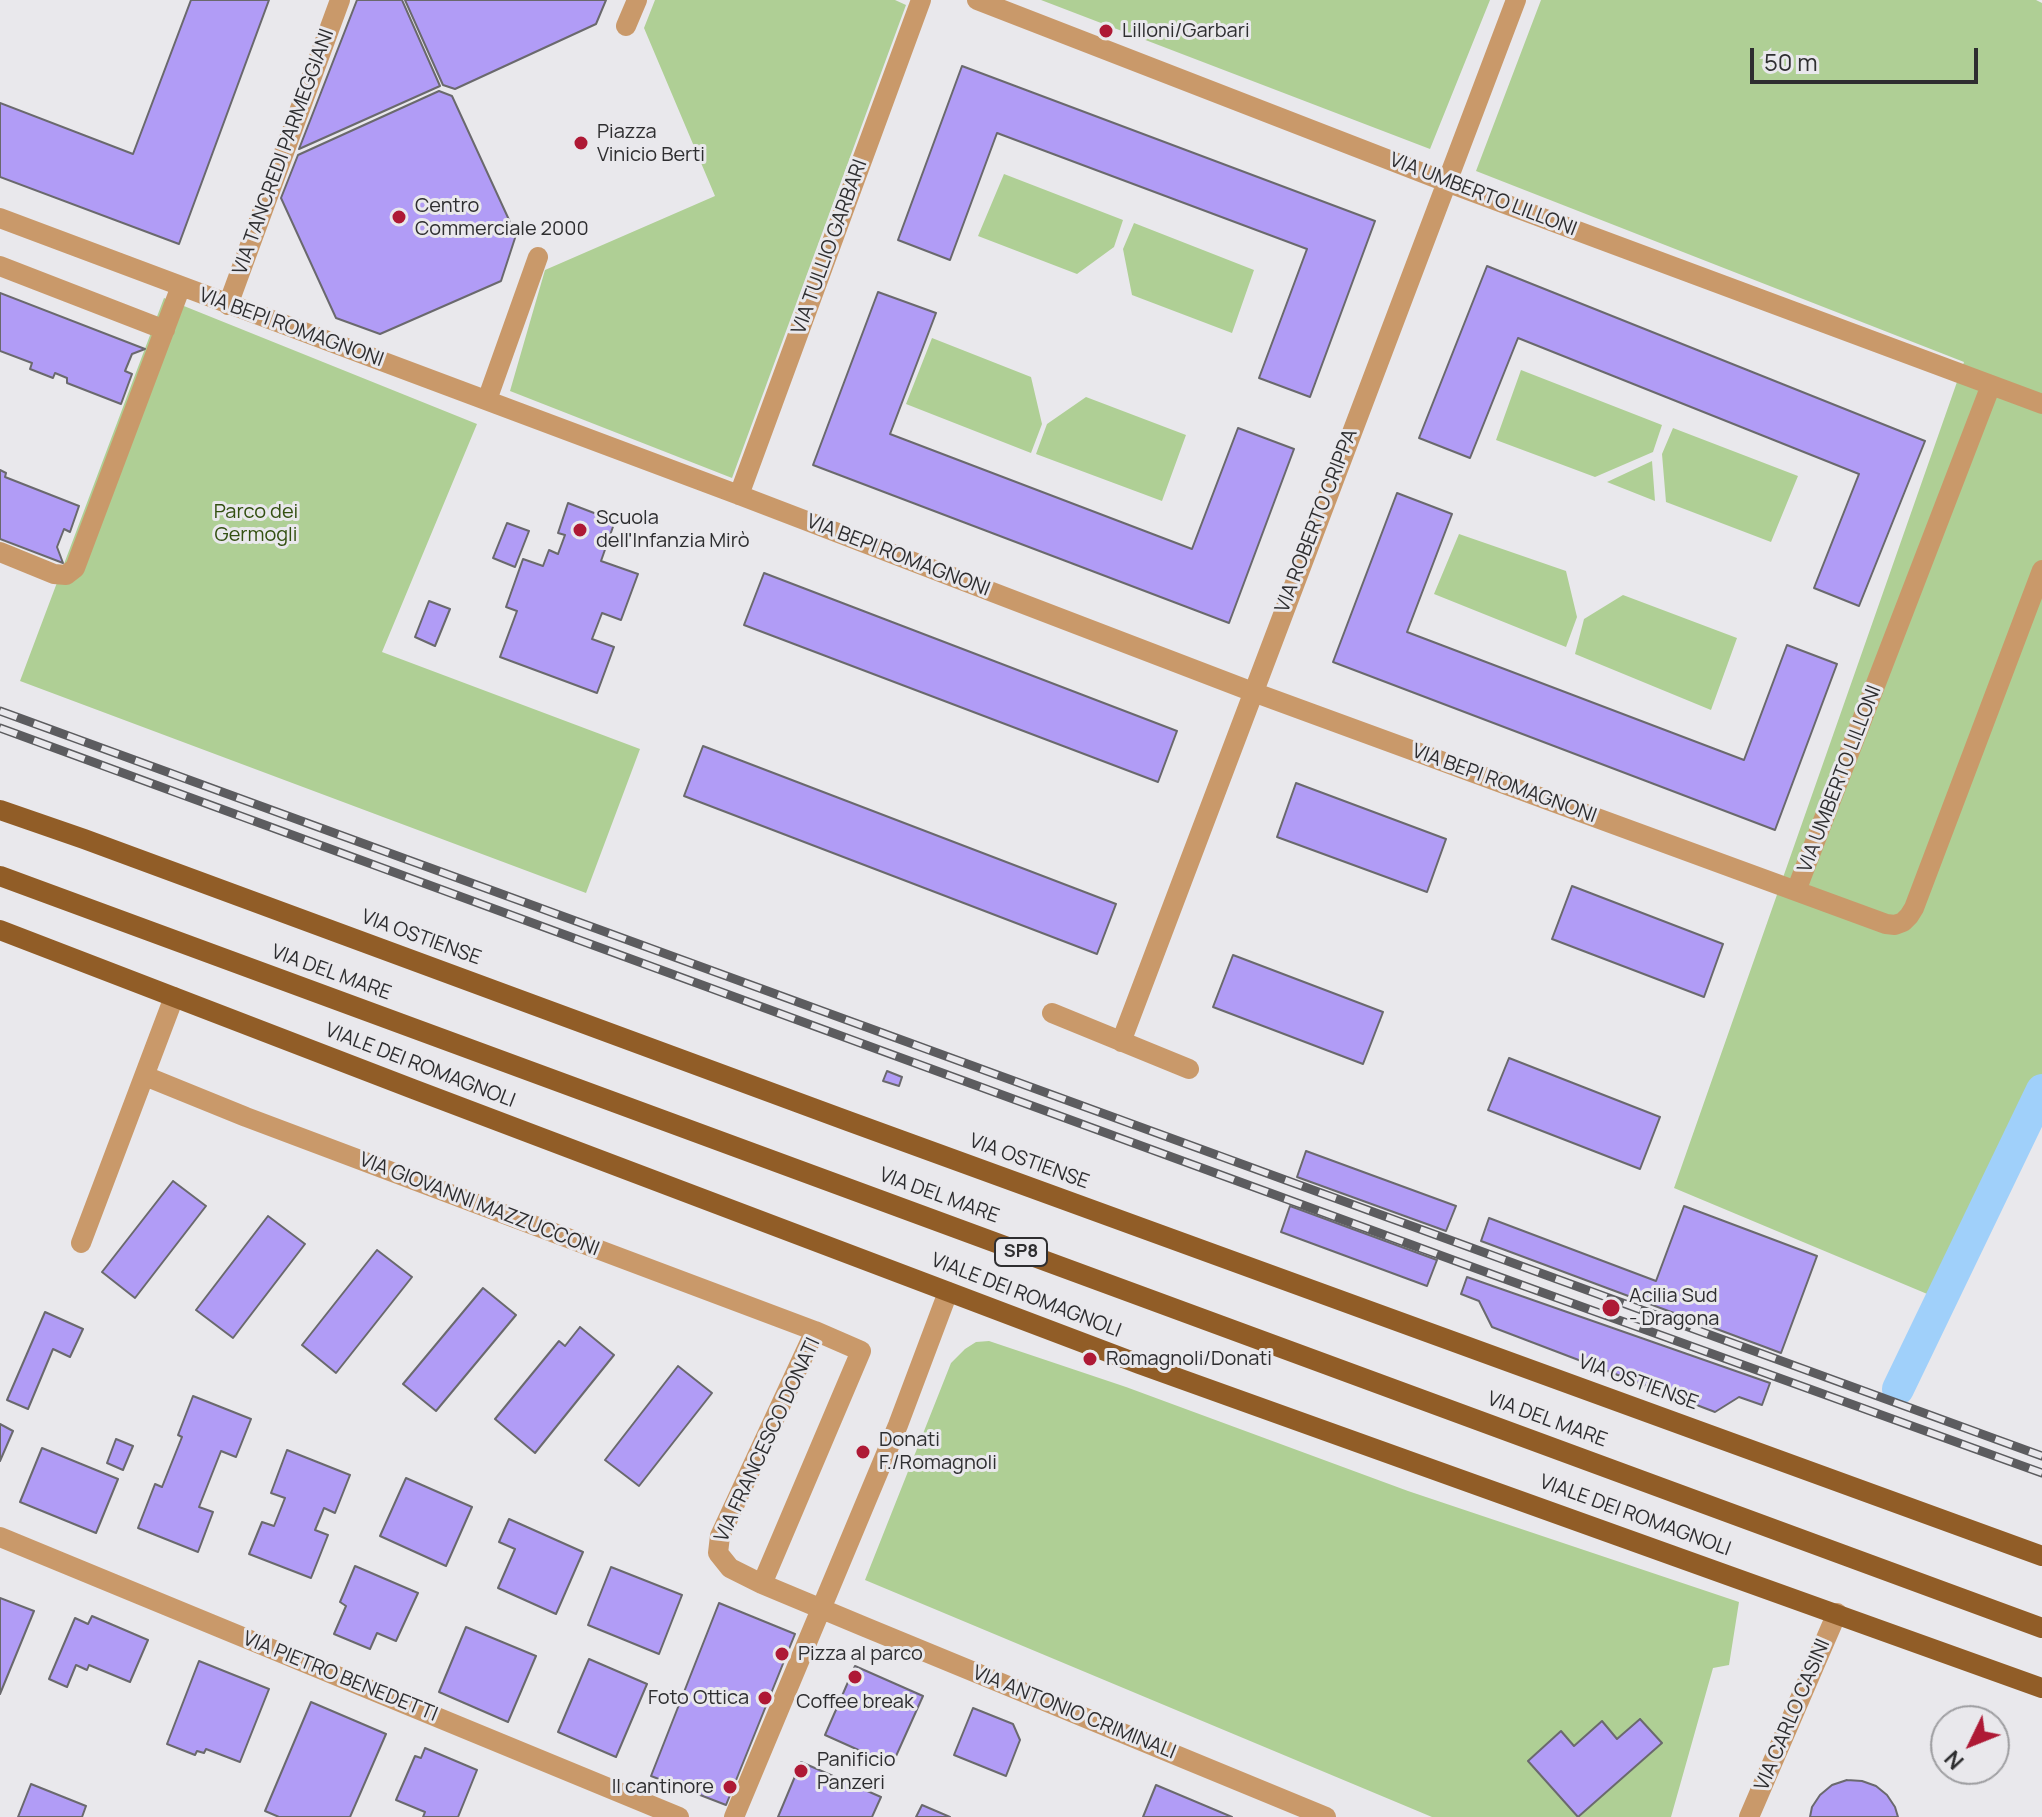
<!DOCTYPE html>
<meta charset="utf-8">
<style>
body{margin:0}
#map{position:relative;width:2042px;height:1817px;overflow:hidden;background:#e9e8ec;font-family:Manrope,sans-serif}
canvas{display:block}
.north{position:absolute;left:1930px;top:1705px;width:80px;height:80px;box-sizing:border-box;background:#e9e8ec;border:2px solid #9e9ea1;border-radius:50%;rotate:227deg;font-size:22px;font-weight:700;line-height:32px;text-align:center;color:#2e2e30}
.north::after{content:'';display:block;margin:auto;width:28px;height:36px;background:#ae1935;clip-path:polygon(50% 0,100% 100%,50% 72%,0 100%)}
.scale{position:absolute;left:1750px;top:48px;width:228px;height:36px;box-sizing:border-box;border:4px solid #2e2e30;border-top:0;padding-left:10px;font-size:24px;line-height:28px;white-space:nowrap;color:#2e2e30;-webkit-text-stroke:6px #e9e8ec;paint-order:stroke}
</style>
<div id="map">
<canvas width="2042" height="1817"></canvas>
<div class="north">N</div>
<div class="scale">50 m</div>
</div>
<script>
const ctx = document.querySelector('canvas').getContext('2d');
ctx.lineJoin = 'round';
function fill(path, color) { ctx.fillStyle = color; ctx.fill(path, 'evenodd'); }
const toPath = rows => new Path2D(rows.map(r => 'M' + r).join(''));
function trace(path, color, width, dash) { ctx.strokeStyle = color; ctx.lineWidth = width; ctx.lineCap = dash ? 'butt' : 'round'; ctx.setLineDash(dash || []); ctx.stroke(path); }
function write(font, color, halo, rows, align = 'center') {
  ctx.font = font + ' Manrope,sans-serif'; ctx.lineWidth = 6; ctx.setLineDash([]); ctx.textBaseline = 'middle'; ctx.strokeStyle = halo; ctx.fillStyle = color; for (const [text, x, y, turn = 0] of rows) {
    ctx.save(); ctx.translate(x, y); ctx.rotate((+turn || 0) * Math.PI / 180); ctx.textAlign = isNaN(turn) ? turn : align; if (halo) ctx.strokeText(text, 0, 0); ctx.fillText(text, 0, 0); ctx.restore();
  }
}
const green = toPath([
 [655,0,895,0,906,5,732,478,510,391,545,270,715,196,644,28],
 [1041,0,1490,0,1430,149],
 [1541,0,2036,0,2042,3,2042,1108,1944,1301,1674,1188,1964,362,1476,171],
 [1004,174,1123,220,1114,247,1077,274,978,236],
 [1134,223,1254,270,1232,333,1132,295,1123,249],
 [164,298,477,424,382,652,640,749,586,893,20,681],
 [932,338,1031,377,1042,424,1031,453,906,404],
 [1521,370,1662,425,1653,452,1595,477,1496,440],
 [1086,397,1186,435,1162,501,1036,454,1047,424],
 [1673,428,1798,476,1771,542,1666,502,1662,454],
 [1652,461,1655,501,1607,482],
 [1459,534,1566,571,1577,617,1566,647,1434,594],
 [1623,595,1737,638,1711,710,1575,654,1584,619],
 [989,1341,1126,1387,1408,1491,1739,1602,1729,1665,1713,1668,1671,1817,1432,1817,865,1580,951,1363,965,1349,976,1342]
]);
const canal = toPath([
 [1898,1389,2042,1090]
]);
const building = toPath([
 [191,0,269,0,179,244,0,177,0,103,133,154,191,0],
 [357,0,402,0,440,86,299,149,357,0],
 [405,0,606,0,596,24,455,89,443,85,405,0],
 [962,66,1375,221,1310,397,1259,378,1307,249,997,133,950,260,898,240,962,66],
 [439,91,452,96,516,235,501,281,380,334,336,318,281,198,298,155,439,91],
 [1487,266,1925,441,1859,606,1814,588,1859,474,1518,338,1470,458,1419,438,1487,266],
 [878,292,936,313,890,434,1192,549,1238,428,1294,449,1229,623,813,465,878,292],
 [0,293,145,349,132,354,125,371,132,374,121,404,67,383,67,378,55,373,53,378,30,369,32,363,0,351,0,293],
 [0,470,6,473,5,477,79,506,70,532,64,529,57,547,63,563,0,539,0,470],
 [1397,493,1452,514,1407,632,1744,760,1787,645,1837,664,1775,830,1333,662,1397,493],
 [568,503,615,521,601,561,638,574,621,620,602,613,592,639,614,647,597,693,500,657,517,611,506,607,523,559,543,566,549,550,558,554,565,535,558,533,568,503],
 [507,523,529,531,515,567,493,558,507,523],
 [764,573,1177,731,1158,782,744,625,764,573],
 [429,601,450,609,435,646,415,637,429,601],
 [703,746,1116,904,1097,954,684,796,703,746],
 [1296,783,1446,839,1427,892,1277,837,1296,783],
 [1572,886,1723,944,1704,997,1552,939,1572,886],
 [1233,955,1383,1012,1363,1064,1213,1007,1233,955],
 [1509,1058,1660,1117,1640,1169,1488,1110,1509,1058],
 [887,1071,902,1077,899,1086,883,1081,887,1071],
 [1306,1151,1456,1206,1446,1231,1297,1177,1306,1151],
 [173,1181,206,1206,135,1298,102,1272,173,1181],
 [1290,1206,1437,1260,1427,1286,1281,1232,1290,1206],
 [1684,1206,1817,1256,1781,1353,1481,1241,1489,1218,1656,1281,1684,1206],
 [268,1216,305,1244,233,1338,196,1310,268,1216],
 [377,1250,412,1277,336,1373,302,1345,377,1250],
 [1467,1277,1770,1383,1762,1405,1739,1397,1715,1412,1492,1327,1479,1301,1461,1294,1467,1277],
 [483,1288,516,1315,436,1411,403,1384,483,1288],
 [45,1312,83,1329,70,1357,53,1349,28,1409,7,1400,45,1312],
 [580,1327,614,1355,535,1453,495,1419,559,1341,565,1346,580,1327],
 [678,1366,712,1393,639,1486,605,1460,678,1366],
 [193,1396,251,1419,236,1457,221,1451,199,1507,213,1512,198,1552,138,1528,155,1484,162,1487,182,1437,178,1435,193,1396],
 [0,1424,13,1431,0,1461,0,1424],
 [116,1439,133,1446,123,1470,107,1463,116,1439],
 [42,1448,118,1479,96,1533,20,1502,42,1448],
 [287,1450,350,1475,335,1513,324,1508,315,1530,328,1535,311,1578,249,1554,262,1522,274,1526,285,1498,271,1493,287,1450],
 [406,1478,472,1507,446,1566,380,1536,406,1478],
 [509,1519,583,1552,556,1614,498,1588,515,1549,499,1542,509,1519],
 [355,1566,418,1593,396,1641,377,1633,370,1649,334,1634,346,1606,340,1602,355,1566],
 [611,1567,682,1595,659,1654,588,1625,611,1567],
 [0,1598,34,1611,0,1694,0,1598],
 [719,1603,795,1634,726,1805,651,1776,719,1603],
 [92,1616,148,1640,130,1682,89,1665,87,1670,76,1665,67,1687,49,1679,75,1618,88,1624,92,1616],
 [466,1627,536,1656,508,1722,439,1692,466,1627],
 [589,1659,647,1684,616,1757,558,1732,589,1659],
 [199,1661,269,1689,240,1762,206,1749,204,1753,197,1751,195,1755,167,1744,199,1661],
 [855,1666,923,1696,892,1765,825,1735,855,1666],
 [311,1702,386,1734,350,1817,279,1817,265,1811,311,1702],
 [973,1708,1013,1724,1020,1740,1006,1776,954,1755,973,1708],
 [1640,1719,1662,1743,1578,1817,1528,1761,1561,1731,1574,1746,1602,1721,1617,1739,1640,1719],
 [425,1748,477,1770,458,1817,423,1817,425,1812,396,1800,415,1756,421,1758,425,1748],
 [801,1762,881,1797,872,1817,778,1817,801,1762],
 [1847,1780,1862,1781,1876,1786,1887,1795,1895,1807,1898,1817,1810,1817,1812,1807,1820,1795,1832,1785,1847,1780],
 [31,1784,86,1806,82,1817,18,1817,31,1784],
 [1156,1785,1232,1817,1143,1817,1156,1785],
 [922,1805,950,1817,916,1817,922,1805]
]);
const minor = toPath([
 [977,0,1446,182,2042,404],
 [626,26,637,0],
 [0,218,739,495,1253,692,1886,924,1895,925,1903,922,1909,916,1914,908,2042,570],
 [0,266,165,330],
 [228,305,340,0],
 [487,400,538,257],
 [739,495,921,0],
 [0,552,54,574,66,575,75,568,181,286],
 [1796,891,1991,385],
 [1052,1013,1189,1069],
 [1121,1042,1516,0],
 [145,1076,246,1117,815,1331],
 [81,1243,174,997],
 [0,1537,679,1817],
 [762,1584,861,1351,815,1331,720,1536,718,1553,730,1568,762,1584,865,1627,1326,1817],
 [734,1817,898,1425,948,1292],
 [1749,1817,1837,1613]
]);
const major = toPath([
 [0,810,84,839,848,1121,2042,1556],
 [0,876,2042,1628],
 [0,930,413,1089,1139,1364,2042,1688]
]);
const rail = toPath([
 [0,711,2042,1456],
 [0,728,1494,1275,2042,1473]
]);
const markers = [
 [1106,31,8,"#ae1935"],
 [581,143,8,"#ae1935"],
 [399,217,8,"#ae1935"],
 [580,530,8,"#ae1935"],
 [1611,1308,10,"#ae1935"],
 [1090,1359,8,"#ae1935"],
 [863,1452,8,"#ae1935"],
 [782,1654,8,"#ae1935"],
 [855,1677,8,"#ae1935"],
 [765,1698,8,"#ae1935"],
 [801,1771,8,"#ae1935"],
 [730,1787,8,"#ae1935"]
];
const shields = [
 [1021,1252,52]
];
const shieldNames = [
 ["SP8",1021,1252]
];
const poiNames = [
 ["Lilloni/Garbari",1122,31],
 ["Piazza",597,132],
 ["Vinicio Berti",597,155],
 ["Centro",415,206],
 ["Commerciale 2000",415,229],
 ["Scuola",596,518],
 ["dell'Infanzia Mirò",596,541],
 ["Acilia Sud",1629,1296],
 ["- Dragona",1629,1319],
 ["Romagnoli/Donati",1106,1359],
 ["Donati",879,1440],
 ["F./Romagnoli",879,1463],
 ["Pizza al parco",798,1654],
 ["Foto Ottica",749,1698,"right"],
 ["Coffee break",855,1702,"center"],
 ["Panificio",817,1760],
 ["Panzeri",817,1783],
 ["Il cantinore",714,1787,"right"]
];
const streetNames = [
 ["VIA TANCREDI PARMEGGIANI",284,152,-70],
 ["VIA UMBERTO LILLONI",1483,195,21],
 ["VIA TULLIO GARBARI",830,247,-70],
 ["VIA BEPI ROMAGNONI",291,328,20],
 ["VIA ROBERTO CRIPPA",1317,521,-69],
 ["VIA BEPI ROMAGNONI",898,556,21],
 ["VIA UMBERTO LILLONI",1840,779,-69],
 ["VIA BEPI ROMAGNONI",1504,784,20],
 ["VIA OSTIENSE",421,938,20],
 ["VIA DEL MARE",331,973,20],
 ["VIALE DEI ROMAGNOLI",420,1066,21],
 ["VIA OSTIENSE",1029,1162,20],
 ["VIA DEL MARE",939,1196,20],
 ["VIA GIOVANNI MAZZUCCONI",479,1205,21],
 ["VIALE DEI ROMAGNOLI",1026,1296,21],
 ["VIA OSTIENSE",1638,1383,20],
 ["VIA DEL MARE",1547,1420,20],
 ["VIA FRANCESCO DONATI",768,1440,-65],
 ["VIALE DEI ROMAGNOLI",1635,1516,20],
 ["VIA PIETRO BENEDETTI",340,1677,22],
 ["VIA ANTONIO CRIMINALI",1074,1713,22],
 ["VIA CARLO CASINI",1793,1715,-67]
];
const parkNames = [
 ["Parco dei",256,512],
 ["Germogli",256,535]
];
fill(green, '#afcf95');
trace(canal, '#a0d0fa', 32);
fill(building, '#b19cf6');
trace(building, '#6a696d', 2);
trace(minor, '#c9996a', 20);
trace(major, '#915d27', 20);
trace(rail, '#5c5c5f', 9);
trace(rail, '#e9e8ec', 6, [18]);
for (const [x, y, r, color] of markers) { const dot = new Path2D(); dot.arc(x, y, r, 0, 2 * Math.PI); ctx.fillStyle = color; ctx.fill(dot); trace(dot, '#e9e8ec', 3); }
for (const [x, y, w] of shields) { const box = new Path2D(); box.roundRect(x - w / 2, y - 14, w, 28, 6); ctx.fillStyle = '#e9e8ec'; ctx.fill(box); trace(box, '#2e2e30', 2); }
write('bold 18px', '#2e2e30', null, shieldNames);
write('20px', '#2e2e30', '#e9e8ec', poiNames, 'left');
write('20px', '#2e2e30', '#e9e8ec', streetNames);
write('20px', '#335011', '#e9e8ec', parkNames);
</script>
